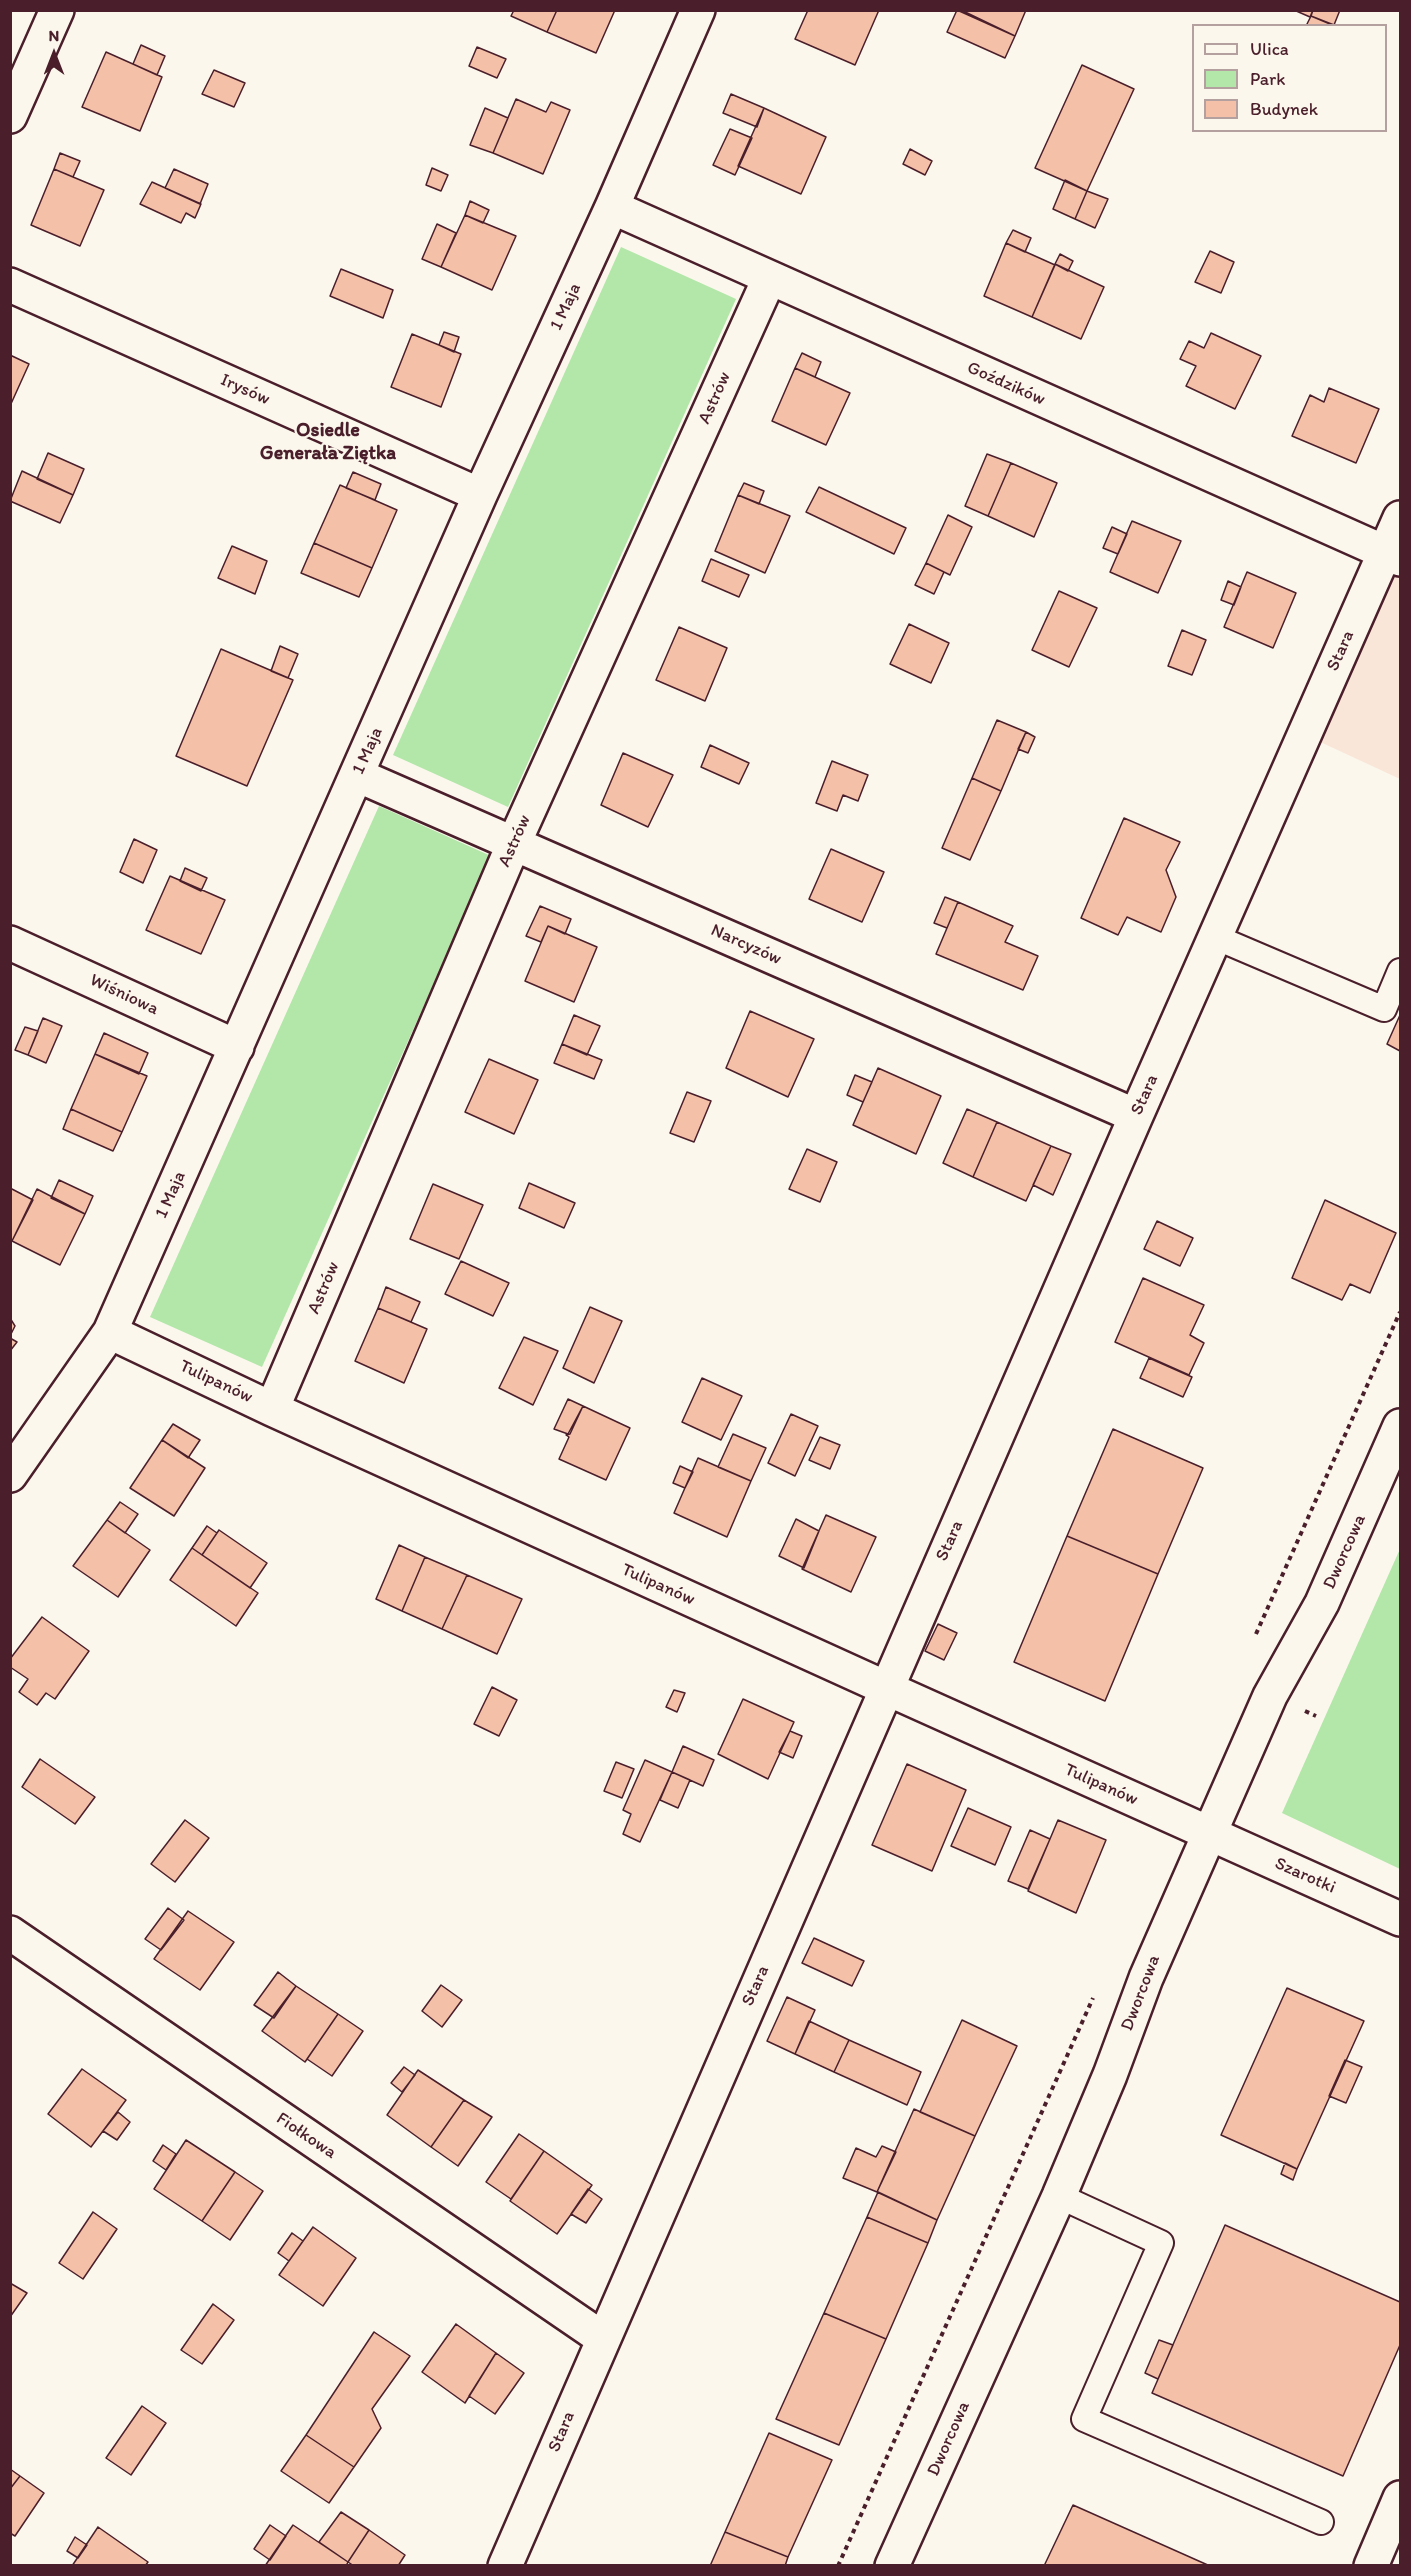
<!DOCTYPE html>
<meta charset="utf-8">
<style>
body{margin:0}
#map{position:relative;width:1411px;height:2576px;overflow:hidden;background:#fbf7ec;font-family:Itim,sans-serif}
canvas{display:block}
.frame{position:absolute;inset:0;border:12px solid #4a1f2b;pointer-events:none}
.legend{position:absolute;left:1192px;top:24px;width:195px;height:108px;box-sizing:border-box;background:#fbf7ec;border:2px solid #b4a19f;margin:0;padding:8px 10px;list-style:none;font-size:18px;color:#4a1f2b}
.legend li{display:flex;align-items:center;gap:12px;height:30px}
.legend b{width:30px;border:2px solid #b4a19f}
.north{position:absolute;left:24px;top:24px;width:60px;height:60px;-webkit-text-stroke:4px #fbf7ec;paint-order:stroke;rotate:0deg;font-size:16px;font-weight:700;line-height:24px;text-align:center;color:#4a1f2b}
.north::after{content:'';display:block;margin:auto;width:21px;height:27px;background:#4a1f2b;clip-path:polygon(50% 0,100% 100%,50% 72%,0 100%)}
</style>
<div id="map">
<canvas width="1411" height="2576"></canvas>
<div class="frame"></div>
<ul class="legend">
<li><b style="height:8px;background:#fbf7ec"></b>Ulica</li>
<li><b style="height:16px;background:#b2e7a9"></b>Park</li>
<li><b style="height:16px;background:#f5c0a8"></b>Budynek</li>
</ul>
<div class="north">N</div>
</div>
<script>
const ctx = document.querySelector('canvas').getContext('2d');
ctx.lineJoin = 'round';
function fill(path, color) { ctx.fillStyle = color; ctx.fill(path, 'evenodd'); }
const toPath = rows => new Path2D(rows.map(r => 'M' + r).join(''));
function trace(path, color, width, dash) { ctx.strokeStyle = color; ctx.lineWidth = width; ctx.lineCap = dash ? 'butt' : 'round'; ctx.setLineDash(dash || []); ctx.stroke(path); }
function write(font, color, halo, rows, align = 'center') {
  ctx.font = font + ' Itim,sans-serif'; ctx.lineWidth = 4.5; ctx.setLineDash([]); ctx.textBaseline = 'middle'; ctx.strokeStyle = halo; ctx.fillStyle = color; for (const [text, x, y, turn = 0] of rows) {
    ctx.save(); ctx.translate(x, y); ctx.rotate((+turn || 0) * Math.PI / 180); ctx.textAlign = isNaN(turn) ? turn : align; if (halo) ctx.strokeText(text, 0, 0); ctx.fillText(text, 0, 0); ctx.restore();
  }
}
const built = toPath([
 [1392,566,1400,570,1400,779,1316,740]
]);
const green = toPath([
 [621,247,736,299,508,807,393,755],
 [379,806,491,856,262,1367,150,1317],
 [1400,1549,1400,1869,1282,1813]
]);
const building = toPath([
 [514,10,557,10,547,32,511,16,514,10],
 [557,10,615,10,596,53,547,32,557,10],
 [808,10,879,10,855,65,795,39,808,10],
 [957,10,1015,36,1005,58,947,32,957,10],
 [961,10,1026,10,1015,36,961,10],
 [1294,10,1313,10,1310,17,1294,10],
 [1313,10,1340,10,1334,25,1311,16,1313,10],
 [1311,16,1330,24,1330,26,1306,26,1311,16],
 [141,45,165,56,157,75,133,64,141,45],
 [477,47,506,59,497,78,469,66,477,47],
 [106,52,162,77,140,131,82,107,106,52],
 [1082,65,1134,89,1087,191,1035,168,1082,65],
 [214,70,245,83,234,107,202,94,214,70],
 [731,94,764,108,757,127,723,113,731,94],
 [516,99,546,112,551,102,570,110,543,174,493,153,516,99],
 [485,108,508,118,493,153,470,145,485,108],
 [764,108,826,137,801,194,738,166,764,108],
 [730,129,752,138,735,175,713,165,730,129],
 [910,149,932,161,925,175,903,164,910,149],
 [60,153,80,161,73,177,54,169,60,153],
 [432,168,448,175,441,191,426,185,432,168],
 [54,169,104,190,80,246,31,225,54,169],
 [174,169,208,184,200,204,165,188,174,169],
 [1065,180,1087,191,1075,219,1053,209,1065,180],
 [152,182,201,204,195,218,186,213,181,223,140,204,152,182],
 [1087,191,1108,199,1095,228,1075,219,1087,191],
 [470,201,489,210,483,223,465,215,470,201],
 [465,215,516,236,492,290,441,267,465,215],
 [437,224,456,233,441,267,422,259,437,224],
 [1013,230,1031,238,1025,252,1006,243,1013,230],
 [1006,243,1055,265,1032,317,984,296,1006,243],
 [1210,251,1234,262,1221,293,1195,282,1210,251],
 [1060,254,1073,261,1068,271,1055,264,1060,254],
 [1055,264,1104,287,1081,339,1032,317,1055,264],
 [341,269,393,290,383,318,330,296,341,269],
 [444,332,459,337,454,352,439,345,444,332],
 [1211,333,1261,356,1235,409,1186,386,1196,366,1180,359,1189,341,1204,348,1211,333],
 [412,334,461,354,441,407,391,387,412,334],
 [802,353,821,362,815,377,795,368,802,353],
 [10,355,29,364,10,406,10,355],
 [795,368,850,393,826,445,772,421,795,368],
 [1329,388,1379,409,1356,463,1292,436,1310,395,1324,402,1329,388],
 [48,453,84,469,73,495,37,479,48,453],
 [987,454,1011,463,988,516,965,506,987,454],
 [1011,463,1057,483,1034,537,988,516,1011,463],
 [22,471,73,495,60,523,10,501,22,471],
 [353,472,381,484,375,500,346,488,353,472],
 [744,483,764,491,759,504,738,495,744,483],
 [340,485,397,510,372,568,314,543,340,485],
 [819,487,906,528,894,554,806,512,819,487],
 [738,495,790,516,765,573,715,551,738,495],
 [948,515,972,527,950,575,926,563,948,515],
 [1132,521,1181,541,1158,593,1110,572,1132,521],
 [1112,527,1127,534,1118,554,1103,548,1112,527],
 [314,543,372,568,359,597,301,573,314,543],
 [232,546,267,561,255,594,218,578,232,546],
 [711,559,749,575,739,597,702,581,711,559],
 [926,563,944,572,934,594,915,585,926,563],
 [1247,572,1296,593,1273,648,1224,627,1247,572],
 [1228,581,1241,587,1234,605,1221,600,1228,581],
 [1059,591,1097,608,1069,667,1032,650,1059,591],
 [909,624,949,643,931,683,890,664,909,624],
 [679,627,727,648,705,701,656,680,679,627],
 [1182,630,1206,640,1192,675,1168,666,1182,630],
 [280,646,298,654,288,678,271,671,280,646],
 [221,649,293,680,247,786,176,756,221,649],
 [997,720,1026,732,1001,791,972,778,997,720],
 [1026,732,1035,737,1028,753,1018,749,1026,732],
 [710,745,749,763,739,784,701,767,710,745],
 [623,753,673,775,648,827,601,805,623,753],
 [832,761,868,775,858,801,843,795,837,811,816,803,832,761],
 [972,778,1001,791,970,860,942,848,972,778],
 [1124,818,1180,842,1166,870,1176,897,1161,932,1127,917,1118,935,1081,918,1124,818],
 [134,839,157,850,143,883,120,872,134,839],
 [831,849,884,872,862,922,809,899,831,849],
 [185,868,207,878,201,891,180,881,185,868],
 [170,876,225,900,201,954,146,930,170,876],
 [945,897,958,902,947,928,934,923,945,897],
 [958,902,1013,926,1005,942,1038,956,1023,990,936,954,958,902],
 [540,906,571,919,565,934,548,926,541,942,526,936,540,906],
 [548,926,597,947,574,1002,525,981,548,926],
 [750,1011,814,1039,788,1097,726,1068,750,1011],
 [574,1015,600,1026,587,1055,562,1044,574,1015],
 [1400,1015,1400,1051,1387,1044,1400,1015],
 [43,1018,62,1026,46,1063,28,1055,43,1018],
 [25,1027,38,1031,28,1055,15,1050,25,1027],
 [104,1033,148,1053,139,1074,95,1054,104,1033],
 [562,1044,602,1060,594,1079,554,1063,562,1044],
 [95,1054,147,1076,122,1132,71,1109,95,1054],
 [489,1059,538,1080,514,1134,465,1112,489,1059],
 [878,1068,941,1096,916,1154,853,1125,878,1068],
 [855,1075,872,1082,863,1102,847,1095,855,1075],
 [687,1092,711,1101,694,1142,670,1133,687,1092],
 [71,1109,122,1132,113,1151,63,1129,71,1109],
 [967,1109,997,1122,973,1177,943,1163,967,1109],
 [997,1122,1051,1146,1026,1201,973,1177,997,1122],
 [1051,1146,1071,1154,1053,1195,1033,1185,1051,1146],
 [807,1149,837,1162,820,1202,789,1189,807,1149],
 [59,1180,93,1196,85,1214,51,1198,59,1180],
 [529,1183,575,1203,564,1228,519,1208,529,1183],
 [433,1184,483,1205,459,1259,410,1239,433,1184],
 [10,1188,33,1200,12,1241,10,1241,10,1188],
 [37,1189,85,1214,60,1265,12,1241,37,1189],
 [1325,1200,1396,1233,1370,1293,1350,1284,1342,1300,1292,1278,1325,1200],
 [1157,1221,1193,1238,1180,1266,1144,1249,1157,1221],
 [461,1261,509,1283,493,1316,445,1294,461,1261],
 [1143,1278,1204,1305,1190,1335,1204,1343,1189,1375,1115,1342,1143,1278],
 [386,1287,420,1302,411,1322,378,1308,386,1287],
 [590,1307,622,1321,594,1383,563,1368,590,1307],
 [378,1308,427,1329,404,1383,355,1361,378,1308],
 [10,1318,15,1326,10,1336,10,1318],
 [524,1337,558,1351,533,1405,499,1388,524,1337],
 [10,1338,17,1342,10,1351,10,1338],
 [1149,1358,1192,1377,1183,1397,1140,1378,1149,1358],
 [702,1378,742,1396,721,1440,682,1422,702,1378],
 [568,1399,583,1406,568,1434,554,1429,568,1399],
 [583,1406,630,1428,606,1480,559,1459,569,1437,566,1435,570,1434,583,1406],
 [791,1414,818,1426,795,1476,768,1463,791,1414],
 [173,1424,200,1440,188,1458,162,1440,173,1424],
 [1113,1429,1203,1468,1158,1574,1067,1536,1113,1429],
 [733,1434,766,1448,751,1481,718,1467,733,1434],
 [820,1437,840,1445,830,1469,809,1460,820,1437],
 [162,1440,205,1468,174,1516,130,1488,162,1440],
 [698,1458,751,1481,727,1537,674,1513,698,1458],
 [680,1466,693,1472,685,1488,673,1483,680,1466],
 [120,1502,138,1514,125,1533,107,1520,120,1502],
 [826,1515,876,1537,851,1592,802,1569,826,1515],
 [796,1519,819,1531,804,1568,779,1556,796,1519],
 [107,1520,150,1550,118,1597,73,1566,107,1520],
 [207,1526,217,1533,202,1555,192,1548,207,1526],
 [219,1530,267,1563,250,1588,202,1555,219,1530],
 [1067,1536,1158,1574,1105,1701,1014,1662,1067,1536],
 [399,1545,425,1557,402,1611,376,1599,399,1545],
 [192,1548,258,1593,236,1626,170,1580,192,1548],
 [425,1557,467,1575,442,1629,402,1611,425,1557],
 [467,1575,522,1599,497,1654,442,1629,467,1575],
 [42,1617,89,1651,55,1699,46,1693,37,1705,19,1692,28,1679,10,1667,10,1659,42,1617],
 [938,1624,957,1633,944,1660,925,1651,938,1624],
 [492,1687,517,1700,499,1736,474,1724,492,1687],
 [674,1690,685,1693,677,1712,666,1707,674,1690],
 [743,1699,794,1722,768,1779,718,1754,743,1699],
 [790,1731,802,1736,793,1758,779,1752,790,1731],
 [683,1746,714,1760,703,1786,672,1772,683,1746],
 [40,1759,95,1797,75,1824,22,1787,40,1759],
 [645,1760,672,1772,640,1842,623,1834,631,1814,623,1810,645,1760],
 [616,1762,634,1769,622,1798,604,1791,616,1762],
 [907,1764,966,1790,932,1871,872,1845,907,1764],
 [672,1772,690,1780,678,1808,660,1800,672,1772],
 [968,1808,1011,1827,995,1865,951,1846,968,1808],
 [185,1820,209,1838,175,1882,151,1864,185,1820],
 [1058,1820,1106,1840,1076,1913,1028,1891,1058,1820],
 [1030,1830,1050,1839,1028,1889,1008,1881,1030,1830],
 [168,1908,184,1920,161,1950,145,1939,168,1908],
 [188,1911,234,1942,200,1990,154,1959,188,1911],
 [814,1938,864,1961,852,1986,802,1963,814,1938],
 [278,1972,296,1986,274,2018,254,2005,278,1972],
 [441,1985,462,2000,442,2027,422,2011,441,1985],
 [296,1986,338,2014,305,2062,262,2031,296,1986],
 [1287,1988,1364,2021,1297,2169,1221,2135,1287,1988],
 [787,1997,815,2010,795,2054,767,2041,787,1997],
 [338,2014,363,2031,332,2076,307,2059,338,2014],
 [962,2020,1017,2046,975,2136,920,2112,962,2020],
 [809,2021,849,2040,834,2072,795,2054,809,2021],
 [849,2040,921,2072,907,2105,834,2072,849,2040],
 [1345,2060,1362,2067,1346,2103,1329,2096,1345,2060],
 [404,2067,415,2075,402,2092,391,2083,404,2067],
 [82,2069,126,2100,91,2147,48,2114,82,2069],
 [418,2070,464,2100,431,2147,387,2115,418,2070],
 [464,2100,492,2117,458,2166,431,2147,464,2100],
 [914,2109,975,2136,937,2220,877,2192,914,2109],
 [118,2112,130,2122,117,2140,103,2131,118,2112],
 [519,2134,544,2151,511,2199,486,2182,519,2134],
 [186,2140,235,2172,202,2221,154,2189,186,2140],
 [163,2145,176,2154,166,2170,153,2161,163,2145],
 [882,2146,896,2152,877,2192,843,2178,856,2148,876,2157,882,2146],
 [544,2151,592,2185,557,2234,510,2201,544,2151],
 [1285,2163,1297,2169,1293,2180,1281,2174,1285,2163],
 [235,2172,263,2191,230,2240,202,2221,235,2172],
 [588,2189,602,2199,586,2223,571,2214,588,2189],
 [878,2192,937,2220,928,2243,867,2217,878,2192],
 [93,2212,117,2229,83,2279,59,2263,93,2212],
 [867,2217,928,2243,886,2339,824,2313,867,2217],
 [1225,2225,1400,2302,1400,2345,1343,2476,1152,2393,1225,2225],
 [313,2227,356,2258,323,2306,279,2275,313,2227],
 [292,2233,303,2241,289,2261,278,2253,292,2233],
 [10,2283,27,2293,10,2317,10,2283],
 [213,2304,234,2320,202,2364,181,2350,213,2304],
 [824,2313,886,2339,839,2445,776,2419,824,2313],
 [456,2324,496,2353,465,2403,422,2372,456,2324],
 [374,2332,410,2356,372,2409,381,2428,354,2467,306,2435,374,2332],
 [1159,2340,1173,2345,1158,2379,1145,2373,1159,2340],
 [496,2353,524,2373,495,2414,469,2396,496,2353],
 [142,2406,166,2423,131,2475,106,2458,142,2406],
 [769,2433,832,2460,788,2557,725,2532,769,2433],
 [306,2435,354,2467,329,2503,281,2471,306,2435],
 [10,2469,20,2476,10,2489,10,2469],
 [20,2476,44,2493,15,2536,10,2533,10,2489,20,2476],
 [1073,2505,1210,2566,1044,2566,1073,2505],
 [341,2512,369,2530,348,2562,319,2542,341,2512],
 [270,2525,286,2536,270,2560,254,2549,270,2525],
 [293,2525,348,2562,346,2566,265,2566,293,2525],
 [98,2527,148,2562,145,2566,72,2566,98,2527],
 [369,2530,405,2555,398,2566,354,2566,348,2562,369,2530],
 [725,2532,788,2557,785,2566,710,2566,725,2532],
 [75,2537,87,2545,78,2558,67,2551,75,2537]
]);
const path = toPath([
 [1256,1634,1400,1312],
 [1305,1711,1316,1716],
 [838,2566,1093,1998]
]);
const lane = toPath([
 [1215,937,1384,1009,1400,971],
 [1059,2196,1161,2243,1084,2419,1321,2522]
]);
const street = toPath([
 [10,116,57,10],
 [612,207,1400,559],
 [10,285,480,495],
 [357,775,1136,1116],
 [10,943,237,1047],
 [110,1332,272,1409,886,1688,1400,1919],
 [272,1409,514,843,769,279],
 [10,1475,110,1332,480,495,612,207,698,10],
 [10,1933,602,2338],
 [505,2566,1136,1116,1400,518],
 [1371,2566,1400,2498]
]);
const secondary = toPath([
 [892,2566,1059,2196,1110,2075,1146,1978,1270,1696,1322,1603,1400,1426]
]);
const streetNames = [
 ["1 Maja",566,307,-65],
 ["Goździków",1006,384,24],
 ["Irysów",245,390,24],
 ["Astrów",715,398,-66],
 ["Stara",1341,651,-66],
 ["1 Maja",368,751,-66],
 ["Astrów",515,841,-66],
 ["Narcyzów",746,945,24],
 ["Wiśniowa",124,995,25],
 ["Stara",1145,1095,-66],
 ["1 Maja",171,1195,-66],
 ["Astrów",324,1288,-67],
 ["Tulipanów",216,1382,25],
 ["Stara",950,1541,-66],
 ["Dworcowa",1345,1552,-66],
 ["Tulipanów",658,1585,24],
 ["Tulipanów",1101,1785,24],
 ["Szarotki",1305,1876,24],
 ["Stara",756,1986,-66],
 ["Dworcowa",1141,1993,-69],
 ["Fiołkowa",306,2136,34],
 ["Stara",562,2432,-67],
 ["Dworcowa",949,2439,-66]
];
const neighbourhoodNames = [
 ["Osiedle",328,431],
 ["Generała Ziętka",328,454]
];
fill(built, '#f9e6d8');
fill(green, '#b2e7a9');
fill(building, '#f5c0a8');
trace(building, '#4a1f2b', 1.5);
trace(lane, '#4a1f2b', 28);
trace(street, '#4a1f2b', 38);
trace(secondary, '#4a1f2b', 38);
trace(path, '#4a1f2b', 4, [4.5, 4.5]);
trace(lane, '#fbf7ec', 24);
trace(street, '#fbf7ec', 33);
trace(secondary, '#fbf7ec', 33);
write('18px', '#4a1f2b', '#fbf7ec', streetNames);
write('bold 20px', '#4a1f2b', '#fbf7ec', neighbourhoodNames);
</script>
